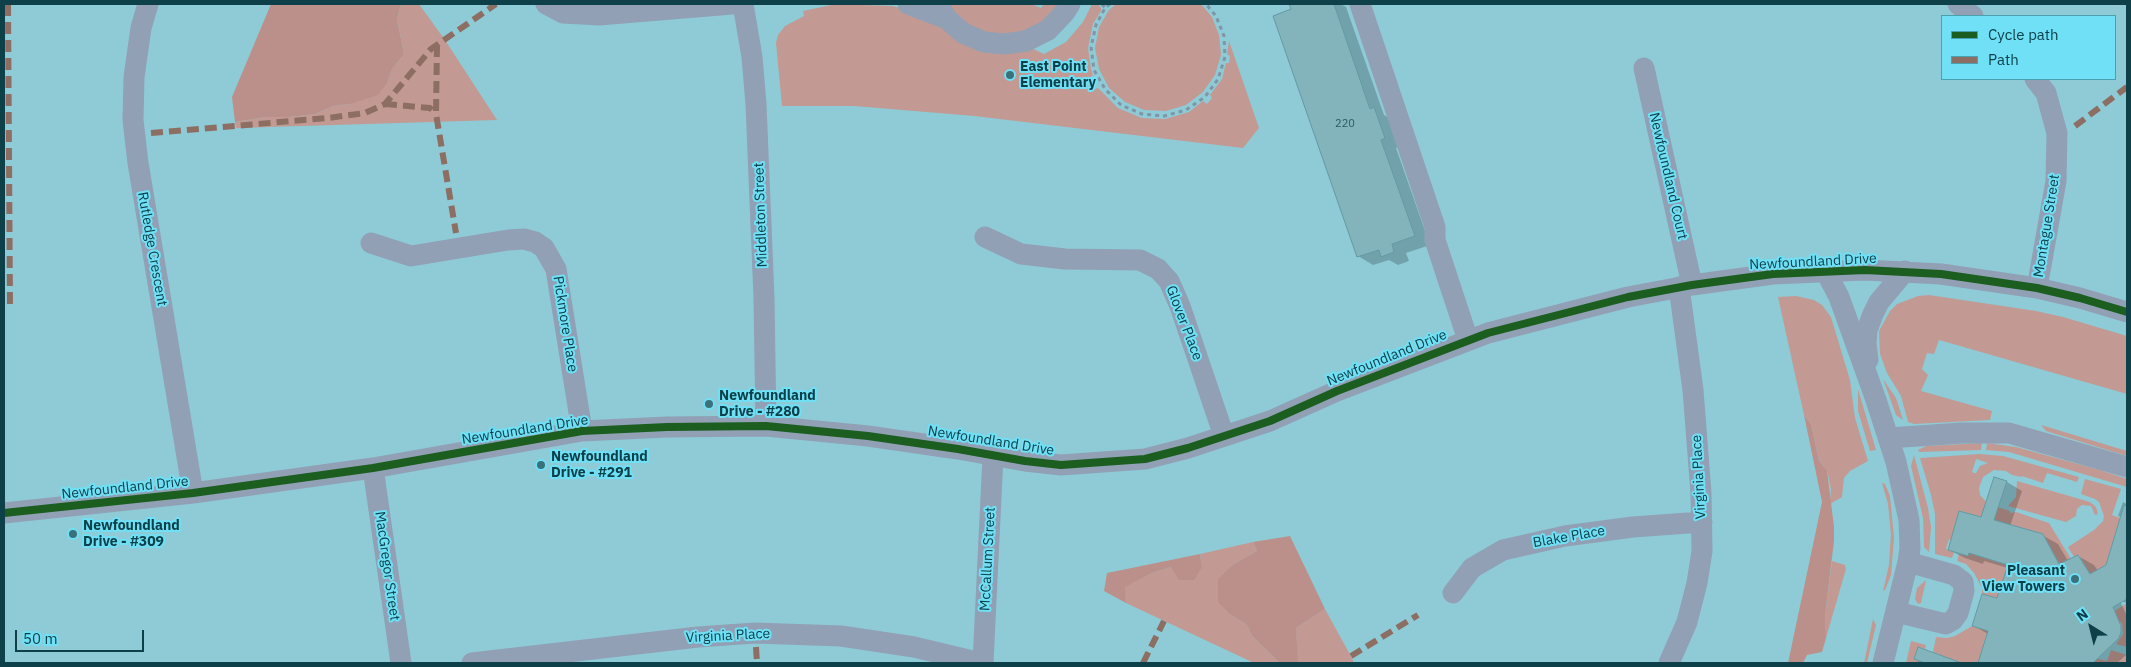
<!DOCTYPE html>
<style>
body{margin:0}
#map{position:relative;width:2131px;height:667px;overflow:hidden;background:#8ecbd6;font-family:"IBM Plex Sans",sans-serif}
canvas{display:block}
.frame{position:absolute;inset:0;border:5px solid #0d4049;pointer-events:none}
.legend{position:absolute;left:1941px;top:15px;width:175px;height:65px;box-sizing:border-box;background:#6fe0f5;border:1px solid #48a0b0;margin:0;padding:6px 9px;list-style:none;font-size:15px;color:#0d4049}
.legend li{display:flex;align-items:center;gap:10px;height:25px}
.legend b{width:25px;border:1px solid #48a0b0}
.north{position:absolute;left:2066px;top:602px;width:50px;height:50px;-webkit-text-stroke:4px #6fe0f5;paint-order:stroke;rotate:324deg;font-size:14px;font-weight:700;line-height:20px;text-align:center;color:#0d4049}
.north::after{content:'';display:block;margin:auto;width:18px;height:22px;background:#0d4049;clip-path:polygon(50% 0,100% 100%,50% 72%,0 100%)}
.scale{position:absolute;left:15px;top:630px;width:129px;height:22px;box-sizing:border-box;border:2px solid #0d4049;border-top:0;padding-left:6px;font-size:15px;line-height:18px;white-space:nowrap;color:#0d4049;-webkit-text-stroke:4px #6fe0f5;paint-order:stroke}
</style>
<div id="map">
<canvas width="2131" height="667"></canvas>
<div class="frame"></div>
<ul class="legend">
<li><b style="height:6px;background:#1b5e20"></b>Cycle path</li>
<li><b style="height:6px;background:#8d6e63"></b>Path</li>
</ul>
<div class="north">N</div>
<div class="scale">50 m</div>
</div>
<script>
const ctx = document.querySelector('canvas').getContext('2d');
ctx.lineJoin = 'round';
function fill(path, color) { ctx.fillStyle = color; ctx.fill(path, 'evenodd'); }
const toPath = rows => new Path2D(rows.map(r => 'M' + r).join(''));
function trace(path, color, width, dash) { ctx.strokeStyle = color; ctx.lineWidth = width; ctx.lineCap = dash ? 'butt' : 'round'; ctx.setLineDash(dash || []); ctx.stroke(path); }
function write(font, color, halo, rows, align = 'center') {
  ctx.font = font + ' "IBM Plex Sans",sans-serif'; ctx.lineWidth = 4; ctx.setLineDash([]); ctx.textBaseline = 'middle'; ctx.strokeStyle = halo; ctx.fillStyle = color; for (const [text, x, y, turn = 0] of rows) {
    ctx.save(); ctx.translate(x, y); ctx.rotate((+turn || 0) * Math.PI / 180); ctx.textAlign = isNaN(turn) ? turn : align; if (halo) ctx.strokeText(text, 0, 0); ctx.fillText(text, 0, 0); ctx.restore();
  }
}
const green = toPath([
 [401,4,419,4,445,40,497,120,236,128,235,122,266,117,290,117,315,114,333,106,350,104,387,83,392,69,404,54,397,19],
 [836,4,893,6,1029,47,1044,54,1066,42,1083,22,1092,4,1098,4,1101,8,1101,11,1093,24,1088,48,1091,69,1093,75,1089,78,1095,89,1098,88,1118,108,1142,118,1165,119,1189,112,1203,101,1207,104,1212,98,1210,95,1222,79,1226,63,1229,63,1230,56,1227,54,1229,41,1259,128,1243,148,974,116,854,106,782,106,776,43,778,35,785,26,804,16,803,11],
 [945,4,1031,4,1041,8,1044,4,1060,4,1051,16,1031,31,1000,38,970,29],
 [1116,4,1201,4,1212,17,1219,35,1221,55,1215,75,1203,92,1186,105,1166,111,1144,110,1125,102,1109,88,1099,69,1095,48,1099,27,1109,10],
 [1929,295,2036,311,2063,317,2127,336,2127,394,1939,340,1934,354,1927,353,1922,369,1928,375,1921,391,1992,411,1990,420,1914,424,1908,422,1901,396,1887,373,1880,354,1879,331,1890,311,1897,304,1918,296],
 [1796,296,1814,300,1822,305,1831,317,1850,380,1855,418,1868,461,1850,471,1844,478,1842,497,1830,504,1831,489,1827,470,1819,461,1811,424,1804,415,1778,297],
 [1883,379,1896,398,1903,420,1896,415],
 [1858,389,1876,450,1870,451,1858,411],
 [2041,425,2127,451,2127,456,2046,431],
 [1982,443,1981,450,1919,452,1918,450,1926,446],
 [1987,443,2016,447,2100,470,2127,479,2127,487,2009,452,1986,450],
 [1979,454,2003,456,2079,477,2077,482,2047,473,2043,483,2022,476,2021,477,2012,475,2006,471,1994,470,1983,477,1979,488,1980,495,1988,504,2010,511,2010,513,2016,512,2049,523,2071,559,2060,565,2043,534,1960,511,1951,540,1949,539,1946,549,1954,552,1952,558,1935,554,1935,514,1931,495,1920,458],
 [1976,459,1988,463,1980,466,1976,473,1974,473,1972,472],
 [1914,455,1928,508,1931,527,1929,552,1924,547,1923,518,1911,466],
 [2085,479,2121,489,2112,515,2120,518,2106,565,2090,574,2079,555,2074,557,2068,547,2094,530,2103,521,2104,516,2099,502,2095,499,2081,494],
 [2017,481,2090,502,2096,507,2098,514,2095,515,2091,506,2082,505,2077,509,2076,516,2066,522,2008,506,2016,497],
 [1882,483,1885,484,1890,496,1894,538,1891,575,1885,590,1883,591,1889,565,1891,534,1888,504],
 [1253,542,1257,551,1234,564,1230,614,1247,625,1252,636,1280,663,1254,663,1126,603,1124,587,1152,573,1171,567,1202,567,1200,554],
 [1969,553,2016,568,1997,598,1982,594,1982,588,1974,573,1966,564,1957,561,1959,554,1967,556],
 [1832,561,1845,565,1846,569,1826,638,1825,616],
 [1926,580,1921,603,1918,604,1915,599,1917,588],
 [2127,603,2127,647,2116,644,2123,634,2122,623,2109,619,2110,614],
 [1325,609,1353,660,1353,663,1297,663,1296,628],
 [1873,619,1876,625,1867,663,1864,663],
 [1972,626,1988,631,1983,646,2005,662,1958,663,1938,657,1939,654,1933,652,1936,637,1947,638,1955,636],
 [1911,641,1926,645,1925,649,1918,647,1914,659,1919,661,1919,663,1906,663],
 [2111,650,2127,655,2127,663,2100,663,2086,659,2087,656,2107,661]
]);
const forest = toPath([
 [271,4,401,4,397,19,404,54,392,69,387,83,378,95,350,104,333,106,315,114,290,117,266,117,235,122,232,97],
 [1804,415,1811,424,1819,461,1827,470,1834,527,1834,541,1825,616,1826,638,1822,652,1807,655,1803,663,1788,663,1822,502],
 [1290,536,1325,609,1296,628,1298,663,1280,663,1252,636,1247,625,1230,614,1218,602,1218,579,1234,564,1257,551,1253,542],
 [1200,554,1202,567,1194,580,1179,580,1171,567,1152,573,1125,587,1126,603,1104,591,1107,573]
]);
const shadow = toPath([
 [1290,4,1341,4,1346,7,1384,115,1389,118,1399,147,1396,148,1430,245,1406,253,1409,261,1398,265,1389,260,1373,265,1358,256],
 [2007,482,2022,491,2010,526,2042,535,2058,544,2068,561,2078,556,2094,565,2098,571,2107,566,2121,517,2118,516,2123,502,2127,504,2127,603,2120,601,2127,616,2127,654,2117,663,1979,663,1988,634,1974,626,1998,600,2008,568,1984,561,1983,564,1965,558,1949,550,1982,518],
 [1915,659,1953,663,1954,663,1920,663]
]);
const building = toPath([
 [1289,4,1334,4,1370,109,1374,107,1385,138,1381,140,1415,236,1392,244,1394,252,1381,257,1379,250,1357,257,1273,16,1291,9,1289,4],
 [1994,477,2007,481,1994,520,2043,534,2059,564,2078,555,2090,574,2106,565,2124,505,2127,506,2127,599,2113,607,2121,626,2121,632,2119,638,2093,663,1978,663,1988,631,1972,626,1982,594,1997,598,2008,565,1969,553,1968,556,1948,550,1959,511,1981,517,1994,477],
 [1918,647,1959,662,1958,663,1925,663,1914,659,1918,647]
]);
const path = toPath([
 [1102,4,1105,8],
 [1110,4,1105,8,1096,25,1091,47,1094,70,1105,89,1121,105,1142,114,1164,116,1186,110,1205,97,1218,79,1225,57,1224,36,1216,16,1206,4]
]);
const minor = toPath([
 [148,4,141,28,134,77,133,120,138,163,193,493],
 [546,4,563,13,599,15,732,4],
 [743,4,752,57,756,104,764,298,766,426],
 [908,4,947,19],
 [938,4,947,19,963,33,984,42,1004,44,1026,41,1048,30,1065,12,1070,4],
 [1360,4,1435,227,1435,240,1468,340],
 [1958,4,1973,16],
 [1644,68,1692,285],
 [2035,79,2046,93,2057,133,2056,181,2037,288],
 [985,237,1021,254,1065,259,1140,260,1158,269,1169,281,1180,306,1224,436],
 [371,243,411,256,508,240,524,239,535,242,544,248,556,269,582,431],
 [1826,272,1839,297,1876,400,1896,462,1909,520,1910,548,1908,562,1883,663],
 [1868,360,1866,343,1867,330,1873,314,1879,302,1905,271],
 [1888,438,1962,433,2009,433,2127,467],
 [373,468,401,663],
 [4,513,193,493,373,468,582,431,667,427,766,426,868,436,958,449,1025,461,1061,465,1145,459,1188,448,1270,421,1337,391,1488,333,1628,297,1692,285,1773,274,1865,270,1941,274,2037,288,2080,298,2127,312],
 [1453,593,1472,568,1503,550,1565,536,1633,527,1702,522],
 [1896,612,1946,624,1953,620,1958,613,1964,591,1963,582,1954,575,1908,562],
 [472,663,698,637,755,633,841,636,914,647,981,663],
 [983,663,993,456],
 [1669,663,1687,622,1697,583,1702,551,1701,493,1693,390,1679,287]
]);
const quiet = toPath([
 [8,4,10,309],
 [437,45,436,114,456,233],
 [385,104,430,108,436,114],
 [2075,126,2127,87],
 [151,133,328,118,365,113,385,104,431,49,496,4],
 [756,647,757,663],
 [1351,656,1418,615],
 [1143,663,1164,621]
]);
const cycleway = toPath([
 [4,513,193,493,373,468,582,431,667,427,766,426,868,436,958,449,1025,461,1061,465,1145,459,1188,448,1270,421,1337,391,1488,333,1628,297,1692,285,1773,274,1865,270,1941,274,2037,288,2080,298,2127,312]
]);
const markers = [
 [1010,75,5,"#3a717a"],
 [709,404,5,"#3a717a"],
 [541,465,5,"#3a717a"],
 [73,534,5,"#3a717a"],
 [2075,579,5,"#3a717a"]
];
const numberNames = [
 ["220",1345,124]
];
const poiNames = [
 ["East Point",1020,67],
 ["Elementary",1020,83],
 ["Newfoundland",719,396],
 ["Drive - #280",719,412],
 ["Newfoundland",551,457],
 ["Drive - #291",551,473],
 ["Newfoundland",83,526],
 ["Drive - #309",83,542],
 ["Pleasant",2065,571,"right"],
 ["View Towers",2065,587,"right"]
];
const streetNames = [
 ["Newfoundland Court",1668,176,77],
 ["Middleton Street",761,215,-92],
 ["Montague Street",2047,226,-81],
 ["Rutledge Crescent",152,249,80],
 ["Newfoundland Drive",1813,262,-3],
 ["Glover Place",1184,323,69],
 ["Pickmore Place",565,324,81],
 ["Newfoundland Drive",1387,358,-22],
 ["Newfoundland Drive",525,430,-9],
 ["Newfoundland Drive",991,441,9],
 ["Virginia Place",1699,477,-93],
 ["Newfoundland Drive",125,488,-6],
 ["Blake Place",1569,537,-10],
 ["McCallum Street",988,559,-87],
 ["MacGregor Street",387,566,82],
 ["Virginia Place",728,636,-3]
];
fill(green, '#c29a93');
fill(forest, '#bc908a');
fill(shadow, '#0003');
fill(building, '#83b3bb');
trace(building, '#639aa2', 1);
trace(path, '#8095a5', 3, [4, 4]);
trace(minor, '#91a0b5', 21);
trace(quiet, '#8d6e63', 6, [12, 6]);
trace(cycleway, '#1b5e20', 8);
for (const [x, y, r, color] of markers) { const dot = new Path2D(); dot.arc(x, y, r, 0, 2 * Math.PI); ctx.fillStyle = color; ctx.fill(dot); trace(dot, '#6fe0f5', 2); }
write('11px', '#2a5d66', null, numberNames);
write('bold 14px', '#0d4049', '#6fe0f5', poiNames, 'left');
write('14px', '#0d4049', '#6fe0f5', streetNames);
</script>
